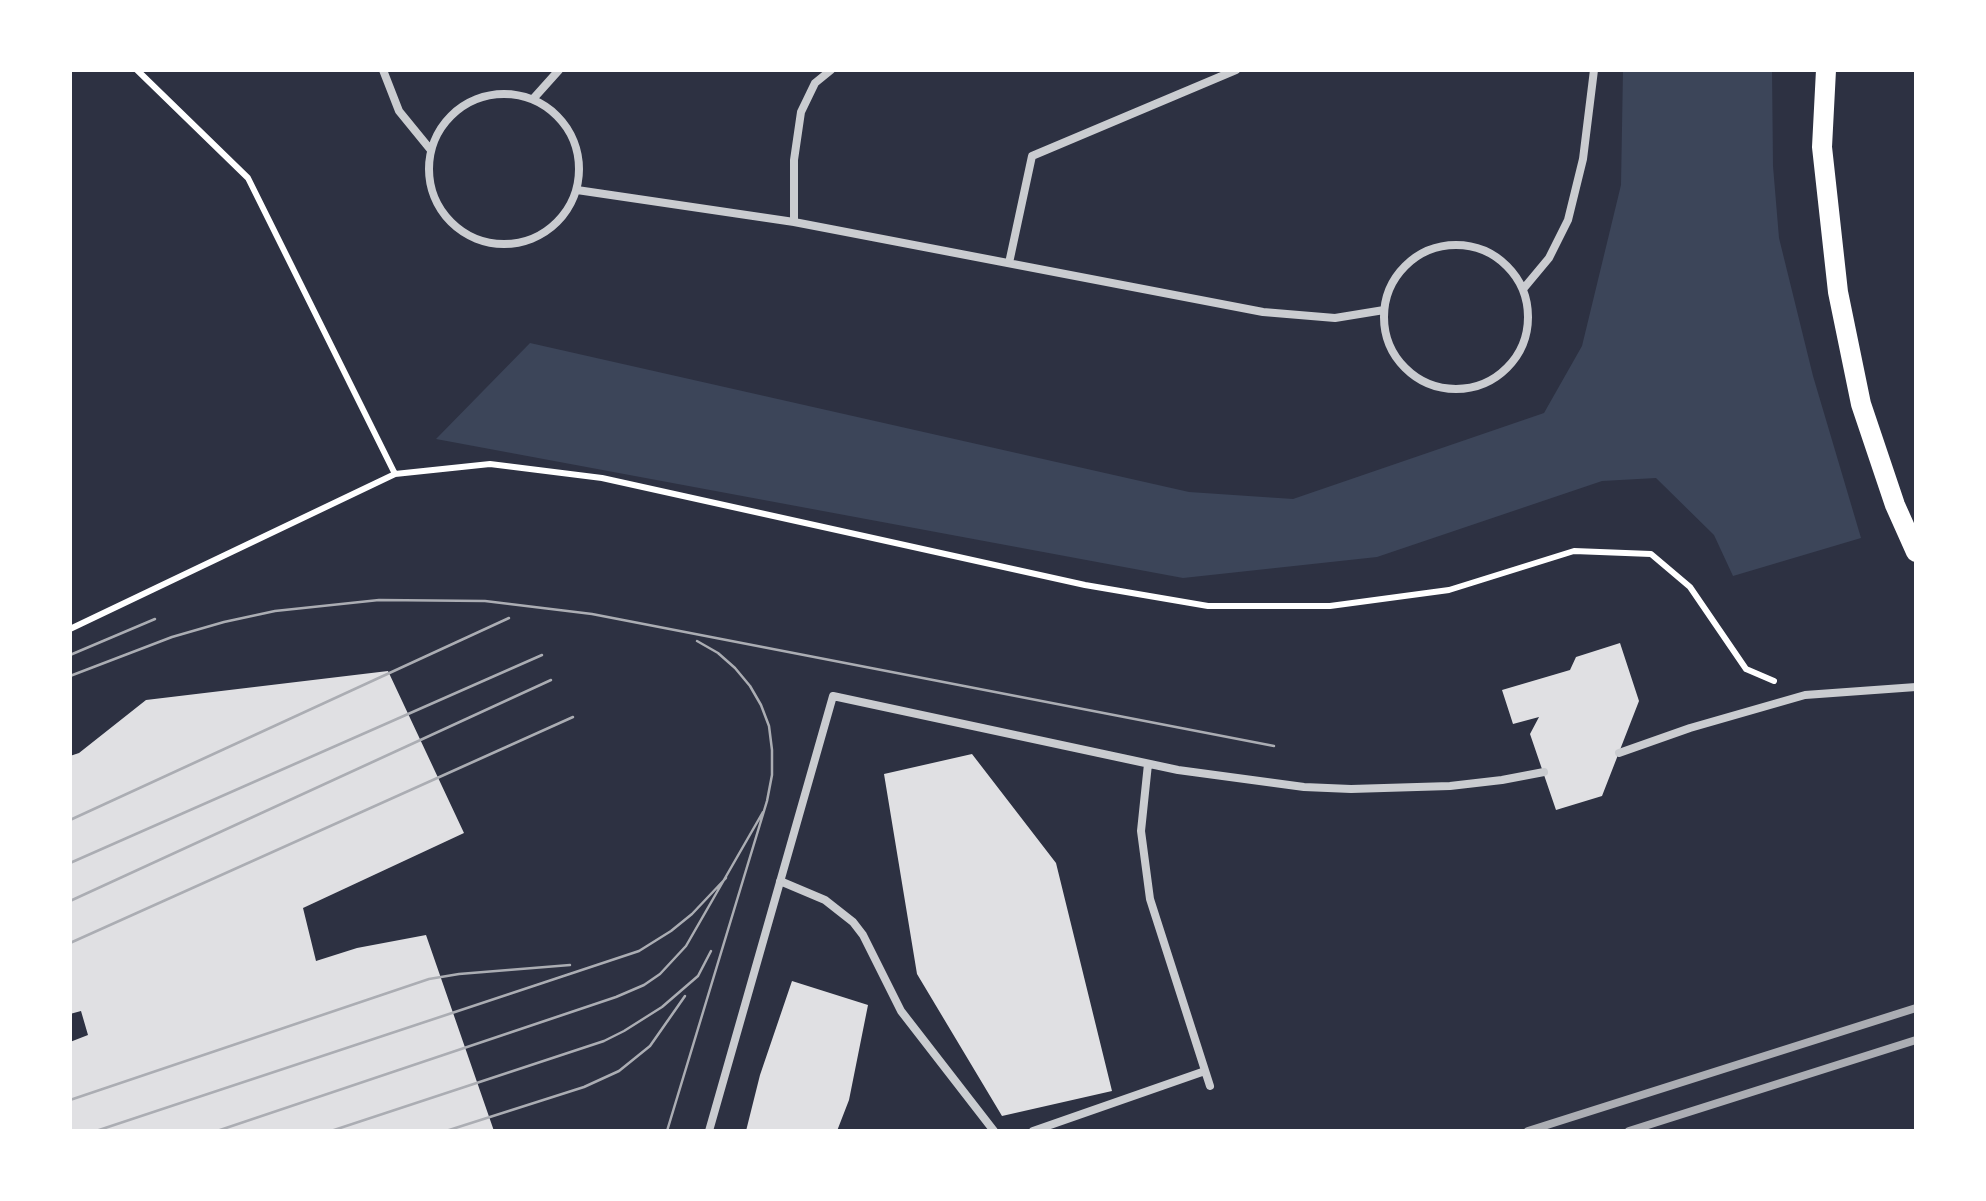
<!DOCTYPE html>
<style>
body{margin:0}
#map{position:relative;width:1986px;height:1201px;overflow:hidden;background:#2d3142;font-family:Lato,sans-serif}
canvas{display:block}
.frame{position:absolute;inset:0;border:72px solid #fff;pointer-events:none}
</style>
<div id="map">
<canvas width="1986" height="1201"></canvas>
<div class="frame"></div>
</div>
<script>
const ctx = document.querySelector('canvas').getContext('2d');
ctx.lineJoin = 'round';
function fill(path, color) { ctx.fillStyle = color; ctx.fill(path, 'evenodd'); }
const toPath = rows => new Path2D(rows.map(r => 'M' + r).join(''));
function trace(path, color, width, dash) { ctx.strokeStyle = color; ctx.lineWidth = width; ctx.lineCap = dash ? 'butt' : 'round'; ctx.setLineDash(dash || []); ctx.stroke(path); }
const green = toPath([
 [1623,70,1772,70,1773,166,1779,238,1813,376,1861,538,1733,576,1714,535,1656,478,1602,481,1377,557,1183,578,436,439,530,343,1189,492,1293,499,1544,413,1582,346,1621,185]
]);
const building = toPath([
 [1620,643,1639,701,1602,796,1556,810,1530,734,1539,717,1513,724,1502,690,1570,670,1576,657],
 [388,671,464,833,303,908,316,961,357,948,426,935,494,1131,70,1131,70,1042,88,1035,81,1011,70,1014,70,756,79,753,146,700],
 [972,754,1056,863,1112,1091,1002,1116,917,974,884,774],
 [792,981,868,1005,849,1100,837,1131,746,1131,760,1075]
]);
const path = toPath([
 [137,70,248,178,395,474],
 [70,629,395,474,490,464,602,478,1085,585,1208,606,1330,606,1449,590,1574,551,1651,554,1690,587,1746,669,1774,681]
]);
const service = toPath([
 [383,70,399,111,430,149],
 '429 169a75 75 0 1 1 150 0a75 75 0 1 1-150 0Z',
 [533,99,559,70],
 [577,190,794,222,1263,312,1335,318,1384,310],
 [794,222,794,160,801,112,815,83,831,70],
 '1384 317a72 72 0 1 1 144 0a72 72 0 1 1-144 0Z',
 [1009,263,1032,156,1236,70],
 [1524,288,1549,258,1568,220,1583,159,1594,70],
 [1619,753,1690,728,1805,695,1916,687],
 [1148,764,1141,831,1150,899,1210,1086],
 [780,881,825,900,853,922,863,935,901,1011,994,1131],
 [709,1131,833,696,1178,770,1304,787,1351,789,1450,786,1502,780,1544,772],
 [1033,1131,1205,1071]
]);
const secondary = toPath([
 [1826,70,1822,147,1838,292,1861,404,1895,505,1916,552]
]);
const tram = toPath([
 [70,655,155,619],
 [70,676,172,637,224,622,275,611,379,600,485,601,592,614,1274,746],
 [70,820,509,618],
 [70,863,542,655],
 [70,901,551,680],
 [70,943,573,717],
 [70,1100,429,979,459,974,570,965],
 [96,1131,639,951,671,931,692,914,726,878],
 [217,1131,616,997,644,985,660,974,686,946,763,812],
 [331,1131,604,1041,624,1031,662,1007,698,976,711,951],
 [446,1131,584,1087,619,1071,650,1046,685,996],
 [667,1131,767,801,772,775,772,750,769,726,761,705,750,686,735,668,718,653,697,641]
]);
const rail = toPath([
 [1528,1131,1916,1008],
 [1629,1131,1916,1040]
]);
fill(green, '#3c4559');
fill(building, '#e0e0e3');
trace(path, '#fff', 6);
trace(service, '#caccd0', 8);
trace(secondary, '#fff', 20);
trace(tram, '#abadb3', 2.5);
trace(rail, '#abadb3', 8);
</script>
